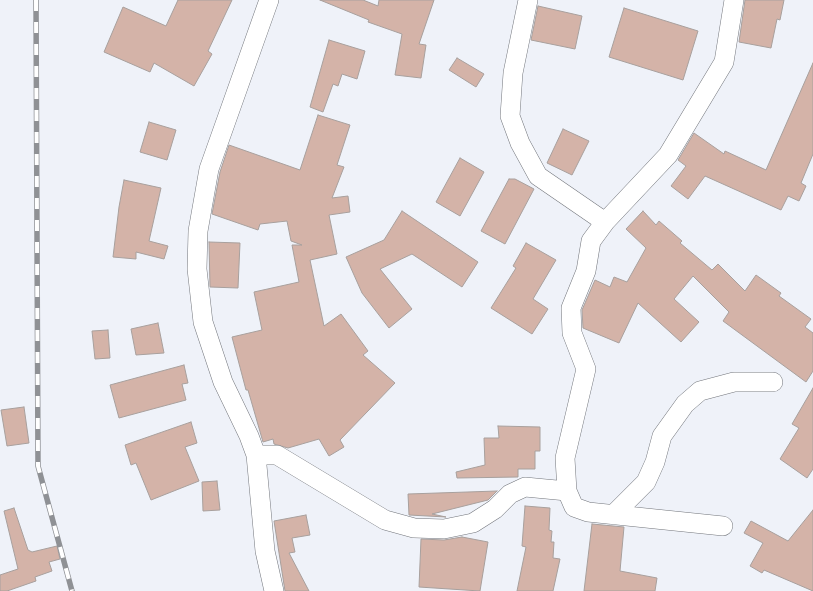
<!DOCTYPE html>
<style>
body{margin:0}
canvas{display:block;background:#eff2f9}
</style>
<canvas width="813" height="591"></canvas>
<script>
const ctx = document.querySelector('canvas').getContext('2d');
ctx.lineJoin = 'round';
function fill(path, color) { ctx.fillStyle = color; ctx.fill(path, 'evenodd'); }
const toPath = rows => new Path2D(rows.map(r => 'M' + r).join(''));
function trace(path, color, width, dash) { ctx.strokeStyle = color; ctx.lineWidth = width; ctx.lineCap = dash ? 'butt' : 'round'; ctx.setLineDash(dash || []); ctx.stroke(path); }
const building = toPath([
 [178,0,232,0,208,51,212,54,194,86,154,63,150,72,104,52,123,7,166,26,178,0],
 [320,0,363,0,378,6,379,0,434,0,419,44,426,45,421,78,395,75,402,34,368,22,369,20,320,0],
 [745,0,784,0,780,20,777,19,771,48,739,42,745,0],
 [538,6,582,16,575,49,531,40,538,6],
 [624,8,698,31,683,80,609,57,624,8],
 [329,40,365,51,357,79,342,74,338,86,333,84,323,112,310,107,329,40],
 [457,58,484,74,476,87,449,70,457,58],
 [813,63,813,154,801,183,806,186,799,201,788,196,781,210,705,176,688,199,671,186,686,166,678,160,694,133,724,154,725,151,766,170,813,63],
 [318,115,350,125,337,165,344,167,332,198,348,196,350,212,329,215,337,254,310,260,324,326,341,314,368,351,363,355,395,383,340,440,344,447,329,456,319,439,288,448,274,444,273,439,263,442,248,390,246,390,232,337,262,330,254,292,299,282,292,245,302,245,291,241,287,221,260,224,258,230,212,214,220,172,229,145,300,170,318,115],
 [149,122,176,130,167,160,140,152,149,122],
 [563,129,589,141,572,175,547,163,563,129],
 [460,158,484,172,460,216,436,202,460,158],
 [509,179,515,179,534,189,505,244,481,231,509,179],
 [124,180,161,188,149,241,168,246,164,259,136,252,136,259,113,257,119,207,124,180],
 [402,211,478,262,462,287,412,254,380,269,412,309,389,328,362,293,346,257,384,240,402,211],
 [643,211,656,225,659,221,682,241,680,243,712,270,718,264,745,291,756,275,781,293,779,296,811,319,805,327,813,333,813,371,806,382,723,321,729,312,693,276,674,299,699,322,681,342,638,303,619,343,583,328,582,310,595,280,610,287,614,277,627,282,646,248,626,229,643,211],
 [209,242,240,243,238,288,210,287,209,242],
 [526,243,556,260,533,299,548,309,532,334,491,308,516,268,513,266,526,243],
 [158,323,164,353,136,355,131,329,158,323],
 [108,330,110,358,95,359,92,331,108,330],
 [184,365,188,383,182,384,186,400,119,418,110,385,184,365],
 [813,388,813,469,807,478,780,459,799,428,792,424,813,388],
 [24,407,29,443,7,446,1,410,24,407],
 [191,422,197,443,185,447,199,481,151,500,136,463,131,465,125,445,191,422],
 [498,426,540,427,540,451,535,451,535,469,518,469,518,477,457,478,456,472,485,465,484,438,499,438,498,426],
 [217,481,220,510,203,511,202,482,217,481],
 [497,491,488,500,432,514,446,517,409,515,408,494,497,491],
 [525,506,550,508,549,530,552,531,551,542,554,542,553,558,560,559,553,591,517,591,526,547,522,546,525,506],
 [14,508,28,550,32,552,57,546,60,559,49,562,52,571,35,577,36,581,7,591,0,591,0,575,18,569,4,511,14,508],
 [813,510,813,591,764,570,762,573,750,566,763,543,744,533,751,521,788,541,813,510],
 [306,515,310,535,292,538,295,552,289,553,309,591,285,591,274,521,306,515],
 [592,524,624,527,620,571,657,578,655,591,584,591,592,524],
 [462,537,488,542,480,591,419,587,421,539,444,540,462,537]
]);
const minor = toPath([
 [269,0,209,169,198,231,197,269,203,322,223,382,249,436,256,455,265,551,274,591],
 [528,0,513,73,510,116,520,143,538,176,605,222,591,241,586,271,571,308,572,333,586,369,565,458,567,491,574,507,588,512,723,526],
 [605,222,668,155,724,62,734,0],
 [256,455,277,455,385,520,414,528,444,529,473,523,495,509,510,494,525,487,567,491],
 [613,515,646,482,655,462,662,436,685,404,700,391,734,382,773,382]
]);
const rail = toPath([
 [36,0,38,466,72,591]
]);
fill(building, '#d4b3a8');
trace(building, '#a8a09d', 1);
trace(minor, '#73767c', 20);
trace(minor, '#fff', 19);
trace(rail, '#8f9195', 5.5);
trace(rail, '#fff', 4, [11]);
</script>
